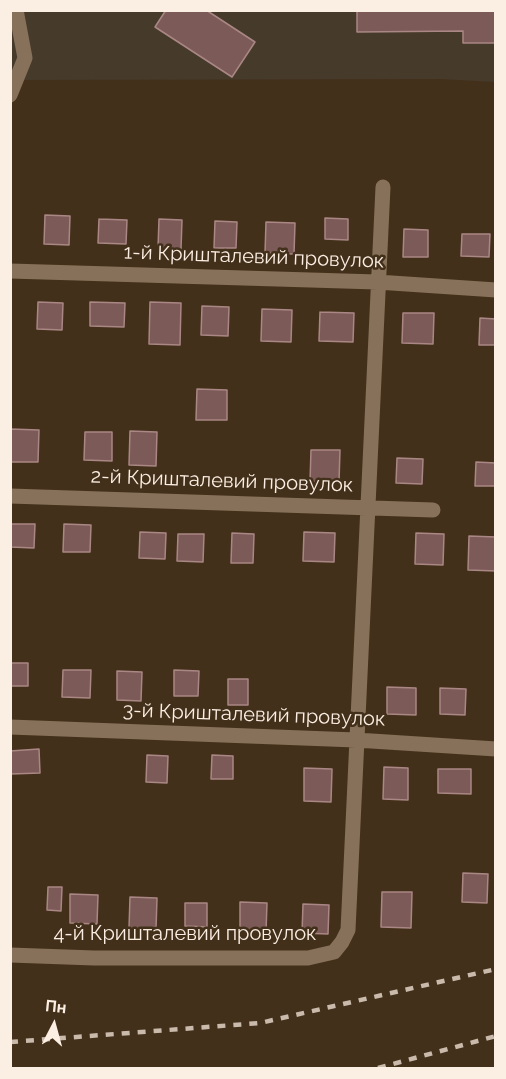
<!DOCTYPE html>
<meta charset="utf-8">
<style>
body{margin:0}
#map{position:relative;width:506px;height:1079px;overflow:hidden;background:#43301b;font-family:Raleway,sans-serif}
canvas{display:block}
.frame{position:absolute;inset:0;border:12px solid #fbeee2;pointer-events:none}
.north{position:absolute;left:24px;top:995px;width:60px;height:60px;-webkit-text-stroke:4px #43301b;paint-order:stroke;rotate:6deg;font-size:16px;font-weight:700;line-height:24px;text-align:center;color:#fbeee2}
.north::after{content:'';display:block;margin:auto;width:21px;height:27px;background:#fbeee2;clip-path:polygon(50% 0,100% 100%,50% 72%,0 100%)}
</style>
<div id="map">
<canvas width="506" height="1079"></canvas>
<div class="frame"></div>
<div class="north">Пн</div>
</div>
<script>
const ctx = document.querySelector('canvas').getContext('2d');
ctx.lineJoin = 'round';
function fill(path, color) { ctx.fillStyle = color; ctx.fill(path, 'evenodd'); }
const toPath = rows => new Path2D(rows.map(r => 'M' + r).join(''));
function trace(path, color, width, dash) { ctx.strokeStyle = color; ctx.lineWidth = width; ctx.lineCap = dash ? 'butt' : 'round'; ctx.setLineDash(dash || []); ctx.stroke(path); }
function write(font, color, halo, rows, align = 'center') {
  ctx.font = font + ' Raleway,sans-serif'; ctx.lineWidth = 5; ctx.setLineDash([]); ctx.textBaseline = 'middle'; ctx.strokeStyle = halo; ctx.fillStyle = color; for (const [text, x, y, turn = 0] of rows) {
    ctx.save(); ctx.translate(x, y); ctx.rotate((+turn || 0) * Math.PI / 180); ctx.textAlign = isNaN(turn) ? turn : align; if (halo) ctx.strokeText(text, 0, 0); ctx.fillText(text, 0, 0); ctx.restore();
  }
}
const industrial = toPath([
 [10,11,495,11,495,82,441,79,11,80]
]);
const building = toPath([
 [166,10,206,10,255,42,232,77,155,27,166,10],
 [357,10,496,10,496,43,463,43,463,31,357,32,357,10],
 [45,215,70,216,69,245,44,244,45,215],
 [325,218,348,219,348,240,325,239,325,218],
 [99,219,127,220,126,244,98,243,99,219],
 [159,219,182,220,181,249,158,248,159,219],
 [215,221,237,222,236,248,214,248,215,221],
 [266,222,295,223,294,254,265,253,266,222],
 [404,229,428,230,428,257,403,257,404,229],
 [462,234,490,234,489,257,461,256,462,234],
 [38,302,63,303,62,330,37,329,38,302],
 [90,302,125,303,124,327,90,326,90,302],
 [150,302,181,303,180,345,149,344,150,302],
 [202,306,229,307,228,336,201,335,202,306],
 [262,309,292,310,291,342,261,341,262,309],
 [320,312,354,313,353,342,319,341,320,312],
 [403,313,434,313,433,344,402,343,403,313],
 [480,318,496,319,496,345,479,345,480,318],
 [197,389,227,390,227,420,196,420,197,389],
 [10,429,39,430,38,462,10,462,10,429],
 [130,431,157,432,156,466,129,465,130,431],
 [85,432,112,432,112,461,84,460,85,432],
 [311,450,340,450,339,482,310,482,311,450],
 [397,458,423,459,422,484,396,483,397,458],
 [476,462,496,463,496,486,475,486,476,462],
 [10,524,35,524,34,548,10,547,10,524],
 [64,524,91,525,90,552,63,552,64,524],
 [140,532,166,533,165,559,139,558,140,532],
 [304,532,335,533,334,562,303,561,304,532],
 [232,533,254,534,253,563,231,563,232,533],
 [416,533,444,534,443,565,415,564,416,533],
 [178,534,204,534,203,562,177,561,178,534],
 [469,536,496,537,496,571,468,570,469,536],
 [10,663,28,663,28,686,10,686,10,663],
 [63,670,91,670,90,698,62,697,63,670],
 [174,670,199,671,198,696,174,696,174,670],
 [117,671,142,672,141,701,117,700,117,671],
 [228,679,248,679,248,705,228,705,228,679],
 [387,687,416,688,416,715,387,714,387,687],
 [440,688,466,689,465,715,440,714,440,688],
 [39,749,40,773,10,774,10,751,39,749],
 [147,755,168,756,167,783,146,782,147,755],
 [212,755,233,756,233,779,211,779,212,755],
 [384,767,408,768,408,800,383,799,384,767],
 [304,768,332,769,331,802,304,801,304,768],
 [438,769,471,769,471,794,438,793,438,769],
 [463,873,488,874,487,903,462,902,463,873],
 [48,887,62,887,61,911,47,910,48,887],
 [382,892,412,892,411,928,381,927,382,892],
 [70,894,98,895,97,924,70,923,70,894],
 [130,897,157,898,156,929,129,928,130,897],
 [240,902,267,903,266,932,240,931,240,902],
 [185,903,207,903,207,927,185,926,185,903],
 [303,904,329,905,328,934,302,933,303,904]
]);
const minor = toPath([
 [10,95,25,58,16,10],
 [10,271,377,282,496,290],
 [10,496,433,510],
 [10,727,356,740,496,749],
 [10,955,94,958,308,958,334,952,342,942,348,930,383,187]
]);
const rail = toPath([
 [10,1042,260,1023,496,969],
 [378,1068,496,1036]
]);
const streetNames = [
 ["1-й Кришталевий провулок",254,257,2],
 ["2-й Кришталевий провулок",222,481,2],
 ["3-й Кришталевий провулок",254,715,2],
 ["4-й Кришталевий провулок",185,934]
];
fill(industrial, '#463a2b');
fill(building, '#7b5a58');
trace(building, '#aa8784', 1.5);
trace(minor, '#87715a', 15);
trace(rail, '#c9baab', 4.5, [8, 8]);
write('20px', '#fbeee2', '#43301b', streetNames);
</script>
